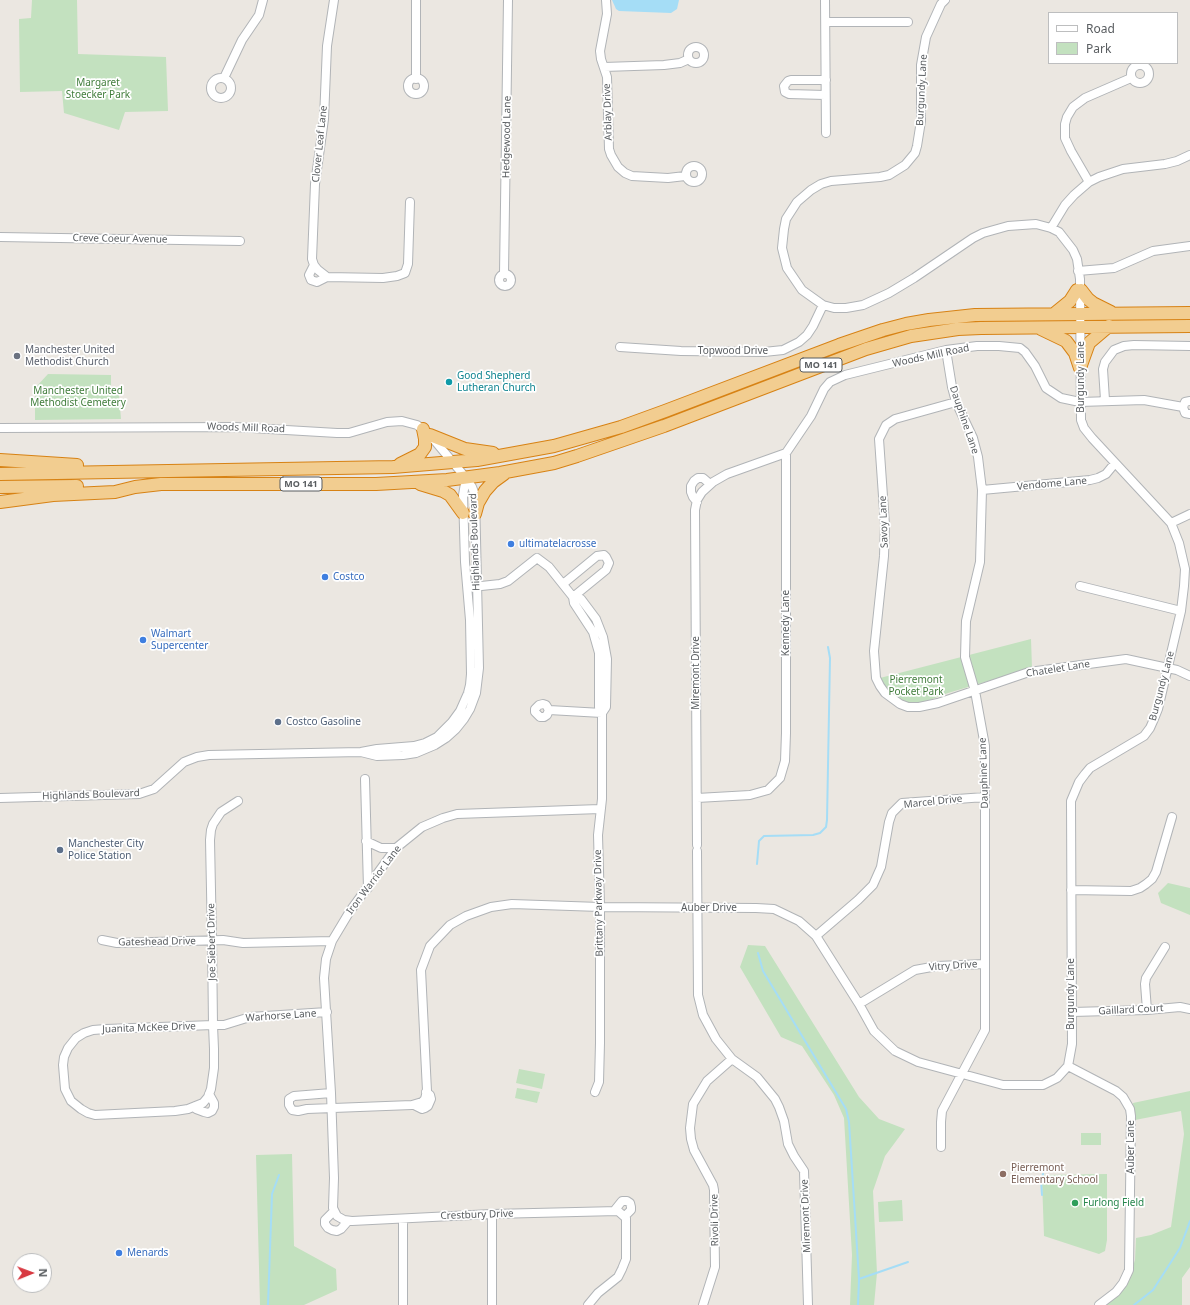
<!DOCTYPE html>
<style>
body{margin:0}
#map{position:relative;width:1190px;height:1305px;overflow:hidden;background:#ebe7e1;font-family:"Noto Sans",sans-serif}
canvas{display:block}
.legend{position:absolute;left:1048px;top:12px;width:130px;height:52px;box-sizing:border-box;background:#fff;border:1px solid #bdbebf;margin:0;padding:5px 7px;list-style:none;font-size:12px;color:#595d60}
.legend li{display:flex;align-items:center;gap:8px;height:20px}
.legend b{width:20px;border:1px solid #bdbebf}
.north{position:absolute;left:12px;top:1253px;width:40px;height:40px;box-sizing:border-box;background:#fff;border:1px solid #bdbebf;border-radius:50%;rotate:89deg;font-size:11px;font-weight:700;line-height:16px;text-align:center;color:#595d60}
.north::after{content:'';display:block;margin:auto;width:14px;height:18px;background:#d83941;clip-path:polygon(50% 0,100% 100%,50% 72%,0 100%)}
</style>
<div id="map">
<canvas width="1190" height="1305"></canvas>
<ul class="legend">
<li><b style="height:5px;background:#fff"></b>Road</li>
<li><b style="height:11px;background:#c3e1bf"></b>Park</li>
</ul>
<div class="north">N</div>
</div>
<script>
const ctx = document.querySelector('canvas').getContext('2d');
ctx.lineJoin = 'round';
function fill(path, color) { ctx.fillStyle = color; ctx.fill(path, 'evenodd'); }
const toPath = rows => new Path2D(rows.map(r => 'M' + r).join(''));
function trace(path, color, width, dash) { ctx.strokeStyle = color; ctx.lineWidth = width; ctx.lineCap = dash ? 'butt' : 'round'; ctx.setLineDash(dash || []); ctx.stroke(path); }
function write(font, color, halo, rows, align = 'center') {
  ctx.font = font + ' "Noto Sans",sans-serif'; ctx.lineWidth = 3.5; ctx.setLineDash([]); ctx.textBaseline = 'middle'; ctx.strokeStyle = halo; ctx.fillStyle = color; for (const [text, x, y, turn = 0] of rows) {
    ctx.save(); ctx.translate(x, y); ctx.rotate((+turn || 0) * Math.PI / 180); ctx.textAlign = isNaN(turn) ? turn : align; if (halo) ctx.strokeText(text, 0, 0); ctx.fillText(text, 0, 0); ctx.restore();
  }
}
const green = toPath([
 [32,0,77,0,78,54,166,57,168,111,125,112,119,130,64,113,62,91,20,92,19,19,31,18],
 [48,374,111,375,111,391,119,395,121,419,35,420,35,388],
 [1031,639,1032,668,948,693,919,704,910,704,894,697,884,686,880,678],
 [1168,883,1190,888,1190,915,1161,903,1158,893],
 [748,945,765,946,859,1097,879,1119,905,1129,885,1156,873,1191,877,1273,874,1305,850,1305,852,1255,844,1118,834,1095,802,1046,781,1037,740,967],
 [519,1069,545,1074,542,1089,516,1083],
 [517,1088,540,1092,537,1103,515,1098],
 [1190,1091,1190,1267,1182,1278,1182,1305,1104,1305,1130,1275,1135,1260,1136,1238,1151,1235,1171,1227,1184,1134,1181,1111,1135,1120,1133,1103],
 [1081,1133,1101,1133,1101,1145,1081,1145],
 [292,1154,294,1246,336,1269,337,1290,304,1305,260,1305,256,1155],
 [1107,1174,1107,1240,1105,1251,1099,1254,1044,1236,1042,1180,1043,1175],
 [902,1200,903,1221,879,1222,878,1202]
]);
const water = toPath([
 [612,0,679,0,677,9,671,13,619,11,616,9]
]);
const stream = toPath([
 [757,864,759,841,764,836,813,835,820,833,826,827,827,820,830,658,828,647],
 [758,953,763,971,846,1109,849,1122,859,1279,858,1305],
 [1042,1195,1041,1180,1043,1174],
 [859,1279,908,1262],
 [268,1305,272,1194,279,1175],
 [1134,1305,1153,1290,1180,1248,1190,1221]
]);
const minor = toPath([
 [334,0,327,46,324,119,315,184,312,259,314,265,318,270,327,277,383,278,397,276,405,273,408,264,410,202],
 [606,0,607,14,600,51,601,59,607,77,609,149,611,155,618,167,625,173,632,176,668,178,685,176],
 [825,0,826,133],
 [945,0,941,4,926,37,921,65,921,121,917,146,915,153,905,165,889,175,880,177,831,181,821,184,811,190,797,202,786,219,784,229,782,248,787,268,802,290,823,305,834,308,846,308,863,305,889,293,914,278,973,238,983,233,1008,226,1036,224,1051,228,1059,232,1073,250,1077,259,1080,279,1081,420,1084,428,1092,438,1171,523,1179,543,1185,569,1184,586,1181,611,1158,709,1154,719,1150,728,1144,736,1090,768,1085,774,1079,782,1071,801,1072,1044,1068,1066,1116,1091,1123,1097,1130,1109,1131,1116,1129,1270,1123,1283,1116,1292,1099,1305],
 [826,22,908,22],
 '688 55a8 8 0 1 1 16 0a8 8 0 1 1-16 0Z',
 '1131 74a9 9 0 1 1 18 0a9 9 0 1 1-18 0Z',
 [604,67,664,65,680,63,689,59],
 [224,78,242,40,259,15,263,0],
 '211 88a10 10 0 1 1 20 0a10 10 0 1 1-20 0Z',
 '408 86a8 8 0 1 1 16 0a8 8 0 1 1-16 0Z',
 [416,79,416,0],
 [825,95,789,94,785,92,784,86,788,81,791,80,826,80],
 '686 174a8 8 0 1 1 16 0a8 8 0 1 1-16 0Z',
 [1089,182,1071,151,1065,138,1065,124,1067,117,1073,107,1085,98,1131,78],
 [1051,228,1065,205,1074,195,1089,182,1099,177,1123,169,1165,164,1177,161,1190,155],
 [0,237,240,241],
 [314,265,309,275,311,280,317,282,327,277],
 [1078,271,1114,268,1153,251,1190,246],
 [504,273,508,0],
 '499 280a6 6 0 1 1 12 0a6 6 0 1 1-12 0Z',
 [620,347,681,351,764,352,783,350,799,342,807,335,813,326,823,305],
 [1105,400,1103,369,1105,362,1114,350,1124,346,1134,345,1190,346],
 [956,402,895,419,886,425,879,439,885,525,884,556,874,651,876,678,880,686,885,693,900,704,908,707,919,707,938,703,1029,672,1126,659,1177,670,1190,676],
 [1183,407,1185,413,1190,414],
 [1183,407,1185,402,1190,401],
 [0,428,235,427,337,433,349,433,387,422,402,421,417,425,430,435,466,478,472,487,475,495,479,668,476,693,470,709,464,719,456,729,446,738,435,745,416,753,403,755,377,756,361,752],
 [982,490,1090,480,1098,478,1106,474,1115,463],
 [697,502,693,497,691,492,691,486,694,481,698,478,703,478,710,484],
 [1171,523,1190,514],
 [537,558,549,567,573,597,574,603,593,632,599,653,599,707,602,713,602,799,598,835,600,907,600,1043,599,1082,595,1092],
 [563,584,597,556,604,555,606,557,609,563,606,570,573,597],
 [1080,586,1181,611],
 [472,587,500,584,508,581,537,558],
 [573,597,581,599,596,619,603,637,607,659,606,707,602,713],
 [549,710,547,715,544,717,540,717,535,712,535,709,539,705,543,704,546,705,549,710,602,713],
 [365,779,368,888],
 [0,798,139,794,154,789,184,762,197,757,209,755,361,752,377,749,414,746,425,743,437,737,452,722,460,711,468,693,470,685,471,674,470,620,465,562,463,495,466,478],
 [697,798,750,795,768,790,780,778,785,761,786,733,786,453,811,416,824,389,830,382,845,375,946,350,977,346,999,346,1020,348,1025,352,1035,366,1046,388,1061,398,1080,402,1144,400,1183,407],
 [238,801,221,812,213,824,211,830,210,840,212,940,213,1025,214,1049,214,1068,211,1089,208,1097,203,1103,188,1109,175,1111,95,1115,88,1113,81,1109,71,1101,65,1089,63,1065,64,1057,68,1048,76,1038,84,1033,93,1030,106,1029,213,1025,224,1025,250,1017,327,1012],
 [366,841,381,848,396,848],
 [697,845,695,510,697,500,702,492,713,482,727,474,786,453],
 [697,851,698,995,703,1015,716,1039,732,1059,757,1077,775,1099,779,1107,784,1121,788,1144,794,1156,804,1171,808,1305],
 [1071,890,1131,891,1140,888,1146,884,1152,879,1156,872,1172,817],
 [816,936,858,900,873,885,881,867,889,822,892,813,902,803,985,797],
 [102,940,117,943,223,940,243,943,332,941],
 [859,1004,915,970,937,966,985,964],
 [1147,1010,1145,984,1146,978,1165,947],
 [1072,1012,1147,1010,1180,1007,1190,1009],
 [331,1093,294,1096,289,1099,289,1105,292,1110,298,1111,307,1109,412,1105,422,1102,425,1099,427,1091,421,970,430,946,450,925,466,916,491,907,512,904,600,907,756,908,774,909,799,921,816,936,859,1004,874,1031,895,1051,918,1062,1003,1085,1043,1085,1057,1078,1068,1066],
 [414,1105,422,1109,425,1108,428,1106,431,1099,430,1095,426,1092],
 [195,1106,196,1109,204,1112,208,1113,212,1111,214,1107,214,1103,209,1094],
 [941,1147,941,1122,942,1111,985,1030,985,746,975,691,965,657,966,621,980,562,982,490,978,457,973,438,956,402,952,387,946,350],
 [334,1211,325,1220,325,1224,328,1228,332,1230,337,1231,341,1229,348,1221],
 [614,1211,622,1201,627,1201,630,1203,631,1207,631,1210,625,1216],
 [492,1214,492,1305],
 [403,1305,403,1219],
 [588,1305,598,1293,618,1277,622,1269,626,1259,626,1218,618,1211,492,1214,352,1221,344,1220,337,1216,333,1208,334,1178,331,1093,324,978,326,959,332,941,350,911,396,848,422,827,443,818,457,814,600,809],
 [703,1305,715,1267,714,1190,713,1185,694,1150,691,1139,690,1128,693,1104,707,1081,732,1059]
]);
const highway = toPath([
 [1081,290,1088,299,1093,303,1111,312],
 [1054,314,1070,301,1077,290],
 [1041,329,1066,341,1075,353,1080,368],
 [1080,368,1089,343,1109,326],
 [430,435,465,449,493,453],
 [0,460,77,465],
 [400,464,420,454,425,447,425,439,423,429],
 [0,474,393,467,477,460,554,446,621,427,665,411,839,345,883,330,906,324,929,320,975,315,1190,313],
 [420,484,443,491,450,495,463,513],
 [0,487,77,486],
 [0,502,53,495,115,492,135,487,161,484,376,484,447,480,500,473,554,463,577,456,664,426,866,349,911,336,958,329,981,328,1190,326],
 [475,514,478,503,485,491,493,482,504,474]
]);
const markers = [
 [17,356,4,"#6b7280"],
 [449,382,4,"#0f9aa8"],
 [511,544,4,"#3f7fe0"],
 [325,577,4,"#3f7fe0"],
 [143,640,4,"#3f7fe0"],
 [278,722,4,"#5c6f8a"],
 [60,850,4,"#5c6f8a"],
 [1003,1174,4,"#8d6e63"],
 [1075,1203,4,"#2e9e5b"],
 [119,1253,4,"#3f7fe0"]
];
const shields = [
 [821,365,42],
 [301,484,42]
];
const shieldNames = [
 ["MO 141",821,365],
 ["MO 141",301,484]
];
const parkNames = [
 ["Margaret",98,83],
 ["Stoecker Park",98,95],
 ["Manchester United",78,391],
 ["Methodist Cemetery",78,403],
 ["Pierremont",916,680],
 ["Pocket Park",916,692]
];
const streetNames = [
 ["Burgundy Lane",922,90,-87],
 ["Arblay Drive",608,112,-92],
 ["Hedgewood Lane",507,137,-89],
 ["Clover Leaf Lane",320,144,-84],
 ["Creve Coeur Avenue",120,239,1],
 ["Topwood Drive",733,351],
 ["Woods Mill Road",931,356,-12],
 ["Burgundy Lane",1081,377,-90],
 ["Dauphine Lane",964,420,71],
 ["Woods Mill Road",246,428,2],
 ["Vendome Lane",1052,484,-5],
 ["Savoy Lane",884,522,-92],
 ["Highlands Boulevard",475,542,-92],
 ["Kennedy Lane",786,623,-90],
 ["Chatelet Lane",1058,669,-9],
 ["Miremont Drive",696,673,-90],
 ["Burgundy Lane",1162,686,-75],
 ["Dauphine Lane",984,773,-92],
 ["Highlands Boulevard",91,795,-2],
 ["Marcel Drive",933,802,-6],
 ["Iron Warrior Lane",374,880,-53],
 ["Brittany Parkway Drive",599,903,-91],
 ["Auber Drive",709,908],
 ["Gateshead Drive",157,942,-1],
 ["Joe Siebert Drive",212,942,-91],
 ["Vitry Drive",953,966,-4],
 ["Burgundy Lane",1071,994,-90],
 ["Gaillard Court",1131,1010,-3],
 ["Warhorse Lane",281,1016,-4],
 ["Juanita McKee Drive",149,1028,-2],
 ["Auber Lane",1131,1147,-90],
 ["Crestbury Drive",477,1215,-2],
 ["Miremont Drive",806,1216,-92],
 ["Rivoli Drive",715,1220,-91]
];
const worshipNames = [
 ["Manchester United",25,350],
 ["Methodist Church",25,362]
];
const cultureNames = [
 ["Good Shepherd",457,376],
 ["Lutheran Church",457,388]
];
const shopNames = [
 ["ultimatelacrosse",519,544],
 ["Costco",333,577],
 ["Walmart",151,634],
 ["Supercenter",151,646],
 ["Menards",127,1253]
];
const serviceNames = [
 ["Costco Gasoline",286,722],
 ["Manchester City",68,844],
 ["Police Station",68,856]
];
const educationNames = [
 ["Pierremont",1011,1168],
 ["Elementary School",1011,1180]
];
const leisureNames = [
 ["Furlong Field",1083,1203]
];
fill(green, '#c3e1bf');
fill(water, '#a5ddf6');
trace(stream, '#a5ddf6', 2);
trace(minor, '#b1b4b7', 10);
trace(highway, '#d78214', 14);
trace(minor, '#fff', 8);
trace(highway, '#f2cd90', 12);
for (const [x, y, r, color] of markers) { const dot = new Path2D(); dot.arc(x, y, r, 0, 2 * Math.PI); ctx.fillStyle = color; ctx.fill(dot); trace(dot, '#fff', 1.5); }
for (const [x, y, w] of shields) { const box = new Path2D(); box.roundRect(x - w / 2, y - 7, w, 14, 3); ctx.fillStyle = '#fff'; ctx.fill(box); trace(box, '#595d60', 1); }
write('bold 9px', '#595d60', null, shieldNames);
write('10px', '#407d3b', '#fff', parkNames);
write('10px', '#595d60', '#fff', streetNames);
write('10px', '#5b616d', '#fff', worshipNames, 'left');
write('10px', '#0d838f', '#fff', cultureNames, 'left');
write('10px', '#366cbe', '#fff', shopNames, 'left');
write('10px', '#4e5e75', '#fff', serviceNames, 'left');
write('10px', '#785e54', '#fff', educationNames, 'left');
write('10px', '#27864d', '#fff', leisureNames, 'left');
</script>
